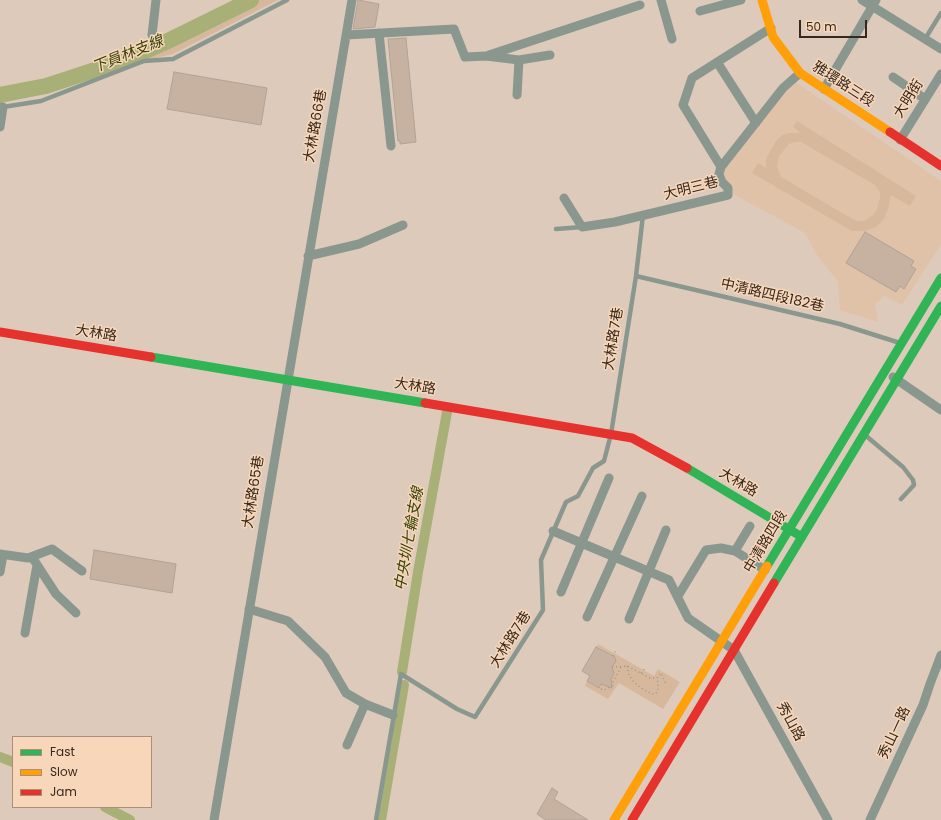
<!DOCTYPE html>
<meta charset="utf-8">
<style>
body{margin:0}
#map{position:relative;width:941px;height:820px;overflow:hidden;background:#ddcabb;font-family:Poppins,sans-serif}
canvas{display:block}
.legend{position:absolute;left:12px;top:736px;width:140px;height:72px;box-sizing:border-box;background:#f8d6b9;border:1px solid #aa907b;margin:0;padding:5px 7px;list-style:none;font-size:12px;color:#35281d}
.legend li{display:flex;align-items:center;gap:8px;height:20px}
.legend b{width:20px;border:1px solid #aa907b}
.scale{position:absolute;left:799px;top:20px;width:68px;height:18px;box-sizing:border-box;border:2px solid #35281d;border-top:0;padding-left:5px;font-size:12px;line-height:14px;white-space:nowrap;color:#35281d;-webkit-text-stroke:3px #f8d6b9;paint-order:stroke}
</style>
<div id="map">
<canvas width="941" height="820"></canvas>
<ul class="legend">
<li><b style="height:5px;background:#30b455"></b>Fast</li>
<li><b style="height:5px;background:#ff9f0a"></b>Slow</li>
<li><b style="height:5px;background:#e5322d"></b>Jam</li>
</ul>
<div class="scale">50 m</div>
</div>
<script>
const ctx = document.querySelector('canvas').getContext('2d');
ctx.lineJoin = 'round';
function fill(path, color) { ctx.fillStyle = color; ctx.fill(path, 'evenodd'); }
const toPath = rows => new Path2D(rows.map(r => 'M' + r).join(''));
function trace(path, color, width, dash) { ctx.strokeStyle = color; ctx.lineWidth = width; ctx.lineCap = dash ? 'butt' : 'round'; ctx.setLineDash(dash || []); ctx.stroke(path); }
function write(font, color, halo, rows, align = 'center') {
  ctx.font = font + ' Poppins,"Noto Sans TC",sans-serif'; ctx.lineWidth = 3; ctx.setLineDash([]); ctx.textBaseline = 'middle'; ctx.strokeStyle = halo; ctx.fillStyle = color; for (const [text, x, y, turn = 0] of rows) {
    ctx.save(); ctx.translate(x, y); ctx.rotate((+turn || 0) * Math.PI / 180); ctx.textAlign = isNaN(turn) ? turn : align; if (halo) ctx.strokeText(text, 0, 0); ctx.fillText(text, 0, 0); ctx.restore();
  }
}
const built = toPath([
 [795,82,941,181,941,244,902,305,885,296,875,304,878,322,840,310,838,282,817,255,805,233,733,194,732,186,726,179,723,171,787,88]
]);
const green = toPath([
 [259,0,278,0,173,54,142,61,139,60,139,58],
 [797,121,916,196,910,206,891,195,889,206,884,219,876,227,864,231,852,231,752,173,758,163,766,168,766,159,769,153,776,141,782,135,789,133,801,133,793,127],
 [795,142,801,142,875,185,880,192,880,198,877,209,873,215,864,221,856,221,781,177,777,167,779,156,789,144],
 [598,644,654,676,658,669,680,682,663,709,619,683,608,699,585,686,587,681,599,688,602,684,609,687,612,684,610,680,614,673,612,665,614,664,616,657,596,647]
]);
const canal = toPath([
 [402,672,418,572,447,412],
 [0,757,13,762],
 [105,807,130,820],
 [381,820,404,685]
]);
const river = toPath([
 [0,95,46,86,125,60,168,41,251,0]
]);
const building = toPath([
 [358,0,379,4,375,27,353,29,358,0],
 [406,38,416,142,400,144,400,141,398,141,388,39,406,38],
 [174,72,267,88,261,125,167,109,174,72],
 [865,232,914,261,911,266,916,269,904,289,900,286,896,292,846,263,865,232],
 [94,550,176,564,172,593,90,579,94,550],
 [596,647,615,657,616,661,612,667,614,673,611,679,612,688,601,684,599,688,587,681,590,676,582,671,596,647],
 [552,788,558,792,554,799,588,820,546,820,537,814,552,788]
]);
const path = toPath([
 [613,656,616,650],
 [627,666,629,675,632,680,641,688,652,694,655,694,658,691,658,683,657,679],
 [612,667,627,666,650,678,657,678,661,673,665,682,667,684],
 [641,673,646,667],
 [601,689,604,690,612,686,613,682,621,667]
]);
const lane = toPath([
 [925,39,941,13],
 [3,107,41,101,144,61,173,59,287,0],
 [556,229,582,227],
 [636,276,840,324,900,343],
 [865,435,903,467,913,480,914,485,901,499],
 [376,820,401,674,457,709,475,717,543,610,541,560,566,502,578,496,593,468,604,461,611,434,636,276,643,215]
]);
const street = toPath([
 [661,0,672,39],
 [862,0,941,49],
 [700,11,741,0],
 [379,33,391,146],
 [152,35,156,0],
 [346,35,454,29,465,57,486,56,519,60,550,55],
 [489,55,640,5],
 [717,62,756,123],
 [893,77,925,99],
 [824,89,876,0],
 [517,95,519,60],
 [0,107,3,107,0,127],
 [900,140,941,74],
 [721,167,683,105,692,78,771,28],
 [564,198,582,227,615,222,728,195,728,188,722,182,719,174,721,167,783,88,800,73],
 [308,256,359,244,403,225],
 [893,377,941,410],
 [750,526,735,551,765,570],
 [553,531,669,580,688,618,734,650,828,820],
 [0,554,28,558,52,549,82,571],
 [32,557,56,594,76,613],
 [0,572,3,555],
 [561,592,609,478],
 [678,596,706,550,721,548,735,551],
 [249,609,288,621,325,657,346,693,365,704,393,715],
 [587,617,642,496],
 [629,619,666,530],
 [25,633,37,565],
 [347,745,365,704],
 [214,820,352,0],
 [870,820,923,705,930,684,941,655]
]);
const fast = toPath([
 [151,357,425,403],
 [687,468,802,537],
 [767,566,941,278],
 [774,583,941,306]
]);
const slow = toPath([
 [762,0,773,37,800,73,890,132],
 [614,820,767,566]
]);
const jam = toPath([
 [890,132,941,166],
 [0,332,151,357],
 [425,403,632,438,687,468],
 [632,820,774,583]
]);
const streetNames = [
 ["雅環路三段",843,85,33],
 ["大明街",909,99,-58],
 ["大林路66巷",316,126,-80],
 ["大明三巷",691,189,-14],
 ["中清路四段182巷",772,296,13],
 ["大林路",96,334,9],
 ["大林路7巷",614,339,-81],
 ["大林路",415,387,9],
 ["大林路",738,483,31],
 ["大林路65巷",254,492,-81],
 ["中清路四段",766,542,-59],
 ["大林路7巷",511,640,-58],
 ["秀山路",790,722,61],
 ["秀山一路",895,733,-65]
];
const waterNames = [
 ["下員林支線",128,55,-22],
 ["中央圳七輪支線",410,539,-80]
];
fill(built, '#e0c2a9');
fill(green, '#d8b89d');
trace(canal, '#a8b078', 10);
trace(river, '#a8b078', 16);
fill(building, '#c7b2a1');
trace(building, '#b1a297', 1);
trace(path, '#969990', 1.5, [1, 3]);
trace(lane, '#8a978f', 4.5);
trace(street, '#8a978f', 9);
trace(fast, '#30b455', 9);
trace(slow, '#ff9f0a', 9);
trace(jam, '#e5322d', 9);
write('14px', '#35281d', '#f8d6b9', streetNames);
write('italic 15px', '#37440b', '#f8d6b9', waterNames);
</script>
